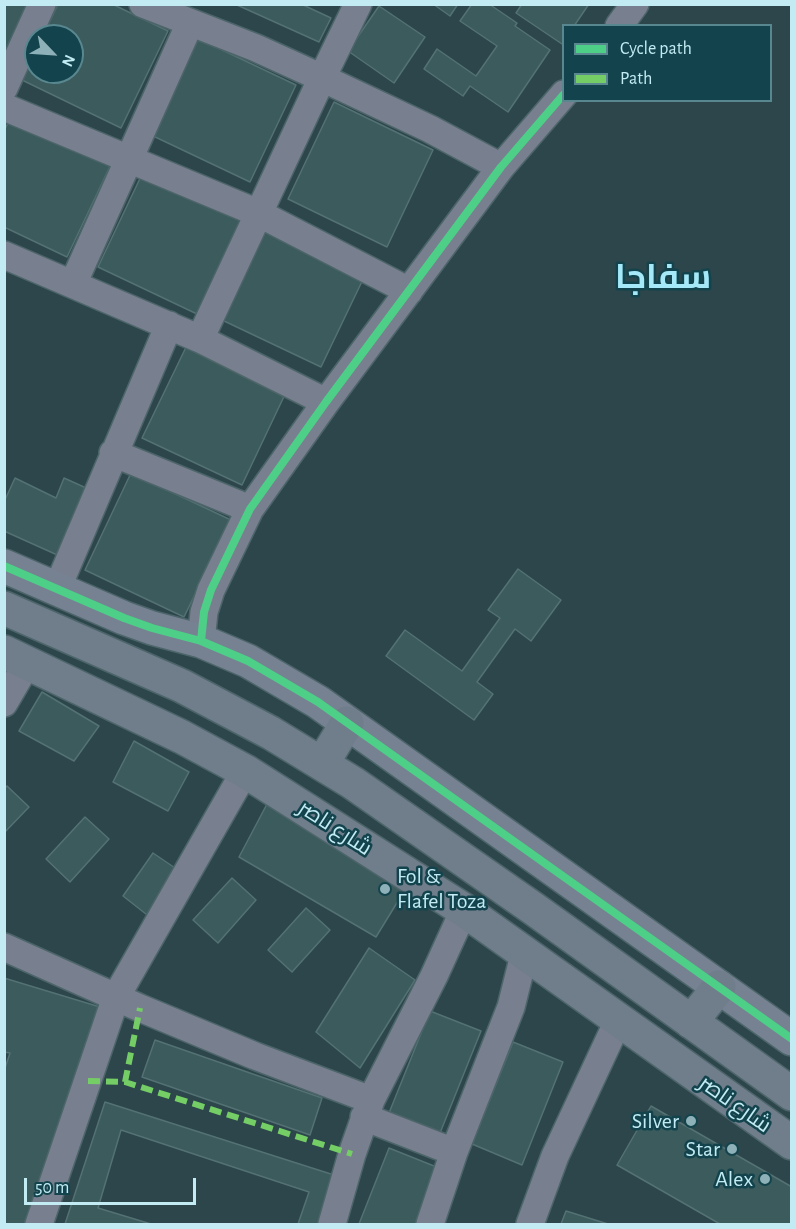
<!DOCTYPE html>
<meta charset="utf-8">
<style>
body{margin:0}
#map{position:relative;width:796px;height:1229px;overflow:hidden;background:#2c464b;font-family:"Alegreya Sans",sans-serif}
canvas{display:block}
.frame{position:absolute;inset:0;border:6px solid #c2ebf4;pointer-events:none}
.legend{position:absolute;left:562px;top:24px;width:210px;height:78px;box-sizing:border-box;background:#13444d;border:2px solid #598790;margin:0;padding:8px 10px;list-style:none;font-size:18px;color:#c2ebf4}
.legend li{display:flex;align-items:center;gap:12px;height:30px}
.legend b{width:30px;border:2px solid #598790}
.north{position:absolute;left:24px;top:24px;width:60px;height:60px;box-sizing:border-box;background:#13444d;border:2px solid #598790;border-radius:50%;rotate:115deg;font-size:16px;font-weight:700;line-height:24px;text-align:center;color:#c2ebf4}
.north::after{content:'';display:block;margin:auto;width:21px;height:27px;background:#8eb1b9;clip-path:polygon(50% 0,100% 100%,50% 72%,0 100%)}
.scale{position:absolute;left:24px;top:1178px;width:172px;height:27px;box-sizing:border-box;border:3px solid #c2ebf4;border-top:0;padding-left:8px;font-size:18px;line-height:21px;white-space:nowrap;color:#c2ebf4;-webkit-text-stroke:4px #13444d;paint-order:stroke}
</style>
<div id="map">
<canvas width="796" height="1229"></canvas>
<div class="frame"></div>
<ul class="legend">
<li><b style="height:8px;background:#4dcf88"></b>Cycle path</li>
<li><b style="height:8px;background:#74ce65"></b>Path</li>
</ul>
<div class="north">N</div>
<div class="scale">50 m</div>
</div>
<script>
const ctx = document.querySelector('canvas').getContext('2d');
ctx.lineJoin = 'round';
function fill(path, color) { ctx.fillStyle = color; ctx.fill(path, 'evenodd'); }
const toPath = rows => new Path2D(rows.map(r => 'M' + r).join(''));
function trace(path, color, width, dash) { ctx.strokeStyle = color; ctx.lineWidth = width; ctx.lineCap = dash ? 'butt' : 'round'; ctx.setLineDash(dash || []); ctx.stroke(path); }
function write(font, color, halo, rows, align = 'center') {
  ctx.font = font + ' "Alegreya Sans",Cairo,sans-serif'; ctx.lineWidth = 5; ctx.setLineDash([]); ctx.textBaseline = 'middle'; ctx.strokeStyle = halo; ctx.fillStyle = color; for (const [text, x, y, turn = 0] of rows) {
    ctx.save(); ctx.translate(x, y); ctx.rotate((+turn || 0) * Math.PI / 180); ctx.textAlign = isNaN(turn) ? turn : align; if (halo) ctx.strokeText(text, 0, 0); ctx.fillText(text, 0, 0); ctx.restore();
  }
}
const building = toPath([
 [4,4,28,4,4,54,4,4],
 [58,4,112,4,168,31,121,128,22,80,36,51,36,72,72,72,72,36,43,36,58,4],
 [301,4,331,18,319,42,237,5,301,4],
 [433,4,458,4,450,16,433,4],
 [472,4,489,4,517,23,515,26,550,50,508,112,470,86,463,96,424,69,437,49,476,76,497,46,460,21,472,4],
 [522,4,589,4,574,26,564,26,564,41,562,44,516,13,522,4],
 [379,6,425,37,394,83,348,51,379,6],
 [197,38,296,85,250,182,151,135,197,38],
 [334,102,433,150,387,247,288,199,334,102],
 [13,113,113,160,67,257,4,227,4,131,13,113],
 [144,170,243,217,197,314,98,267,144,170],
 [268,223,367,271,321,367,222,320,268,223],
 [189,341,288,388,242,485,142,438,189,341],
 [131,473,231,520,184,617,85,570,131,473],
 [15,478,56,498,64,478,95,492,64,558,4,531,4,502,15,478],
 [518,569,561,600,531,641,515,629,477,682,493,694,474,720,386,656,405,630,462,671,500,618,488,610,518,569],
 [42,692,99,726,74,761,19,731,42,692],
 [134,741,189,772,168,811,113,782,134,741],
 [7,786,29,807,4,833,4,789,7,786],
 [267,804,406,888,376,937,239,857,267,804],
 [85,817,109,839,70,882,46,859,85,817],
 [153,853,181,872,151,918,123,896,153,853],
 [232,878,256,900,218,943,193,920,232,878],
 [306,908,330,930,292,972,268,950,306,908],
 [369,948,415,980,360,1068,316,1032,369,948],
 [4,978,100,1007,27,1224,4,1224,4,1071,10,1053,4,1052,4,978],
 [430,1011,481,1031,440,1133,389,1113,430,1011],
 [155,1040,322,1098,310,1135,142,1077,155,1040],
 [513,1042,563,1062,522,1165,472,1144,513,1042],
 [105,1102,334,1175,320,1224,298,1224,309,1192,121,1130,98,1208,151,1224,65,1224,105,1102],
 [651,1106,792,1187,792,1224,720,1224,617,1165,651,1106],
 [389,1148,439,1168,417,1224,359,1224,389,1148],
 [566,1211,608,1224,561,1224,566,1211]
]);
const street = toPath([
 [143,4,256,48,322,78,430,129,501,167],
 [619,26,635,4],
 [4,88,42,4],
 [4,107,258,213,409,291],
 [4,255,200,339,326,402],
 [73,284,190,23],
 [200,339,322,78,358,4],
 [113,453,250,509],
 [57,589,169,325],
 [201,641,204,612,211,590,250,509,326,402,501,167,564,94],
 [4,703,28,662],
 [4,947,140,1008,255,1056,371,1100],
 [364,1117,454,1152],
 [39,1224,116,997,245,771],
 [332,1224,352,1154,371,1100,434,976,464,910],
 [430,1224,454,1152,511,1007,524,955],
 [530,1224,555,1156,618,1021]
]);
const secondary = toPath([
 [4,566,124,618,152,628,201,641,248,661,318,702,792,1039]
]);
const primary = toPath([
 [4,608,182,686,271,733,353,783,534,909,792,1094],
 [4,652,182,737,245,771,464,910,792,1143],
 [322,764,347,723],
 [691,1022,719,987]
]);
const quiet = toPath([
 [88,1081,125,1082,352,1154],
 [125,1082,140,1008]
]);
const cycleway = toPath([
 [4,566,124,618,152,628,201,641,248,661,318,702,792,1039],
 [201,641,204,612,211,590,250,509,326,402,501,167,564,94]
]);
const markers = [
 [385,889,6,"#8eb1b9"],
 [691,1121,6,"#8eb1b9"],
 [732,1149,6,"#8eb1b9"],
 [765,1179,6,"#8eb1b9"]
];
const streetNames = [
 ["شارع ناصر",335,828,33],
 ["شارع ناصر",735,1104,35]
];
const poiNames = [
 ["Fol &",397,876,"left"],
 ["Flafel Toza",397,901,"left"],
 ["Silver",679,1121],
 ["Star",720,1149],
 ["Alex",753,1179]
];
const townNames = [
 ["سفاجا",663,278]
];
fill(building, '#3c5b5d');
trace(building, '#547173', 1.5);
trace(street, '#4c656a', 30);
trace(secondary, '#4c656a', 36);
trace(primary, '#4c656a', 36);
trace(street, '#787f8e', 27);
trace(secondary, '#768292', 33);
trace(primary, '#707d8b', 33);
trace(quiet, '#74ce65', 6, [12, 6]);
trace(cycleway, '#4dcf88', 8);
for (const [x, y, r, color] of markers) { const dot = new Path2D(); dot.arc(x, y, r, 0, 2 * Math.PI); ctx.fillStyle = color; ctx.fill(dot); trace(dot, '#13444d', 2); }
write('22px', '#c2ebf4', '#13444d', streetNames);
write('22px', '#c2ebf4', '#13444d', poiNames, 'right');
write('bold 34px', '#a5e9f9', '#13444d', townNames);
</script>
